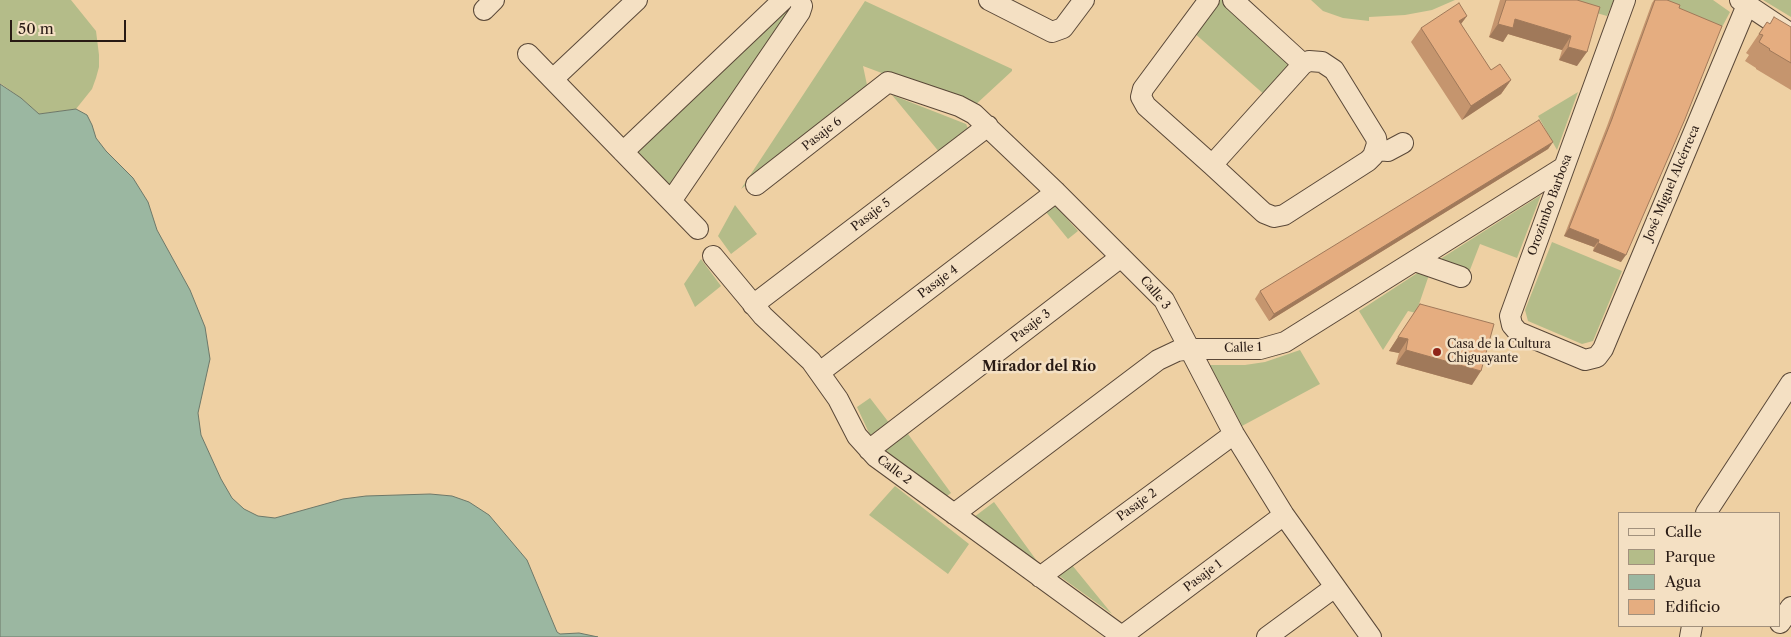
<!DOCTYPE html>
<meta charset="utf-8">
<style>
body{margin:0}
#map{position:relative;width:1791px;height:637px;overflow:hidden;background:#eed0a3;font-family:"Libre Caslon Text",serif}
canvas{display:block}
.legend{position:absolute;left:1618px;top:512px;width:162px;height:115px;box-sizing:border-box;background:#f4e0c3;border:1px solid #a2917d;margin:0;padding:6px 9px;list-style:none;font-size:15px;color:#281a14}
.legend li{display:flex;align-items:center;gap:10px;height:25px}
.legend b{width:25px;border:1px solid #a2917d}
.scale{position:absolute;left:10px;top:20px;width:116px;height:22px;box-sizing:border-box;border:2px solid #281a14;border-top:0;padding-left:6px;font-size:15px;line-height:18px;white-space:nowrap;color:#281a14;-webkit-text-stroke:4px #f4e0c3;paint-order:stroke}
</style>
<div id="map">
<canvas width="1791" height="637"></canvas>
<ul class="legend">
<li><b style="height:6px;background:#f4e0c3"></b>Calle</li>
<li><b style="height:14px;background:#b4bc89"></b>Parque</li>
<li><b style="height:14px;background:#9bb7a1"></b>Agua</li>
<li><b style="height:14px;background:#e5ad80"></b>Edificio</li>
</ul>
<div class="scale">50 m</div>
</div>
<script>
const ctx = document.querySelector('canvas').getContext('2d');
ctx.lineJoin = 'round';
function fill(path, color) { ctx.fillStyle = color; ctx.fill(path, 'evenodd'); }
const toPath = rows => new Path2D(rows.map(r => 'M' + r).join(''));
function trace(path, color, width, dash) { ctx.strokeStyle = color; ctx.lineWidth = width; ctx.lineCap = dash ? 'butt' : 'round'; ctx.setLineDash(dash || []); ctx.stroke(path); }
function write(font, color, halo, rows, align = 'center') {
  ctx.font = font + ' "Libre Caslon Text",serif'; ctx.lineWidth = 5; ctx.setLineDash([]); ctx.textBaseline = 'middle'; ctx.strokeStyle = halo; ctx.fillStyle = color; for (const [text, x, y, turn = 0] of rows) {
    ctx.save(); ctx.translate(x, y); ctx.rotate((+turn || 0) * Math.PI / 180); ctx.textAlign = isNaN(turn) ? turn : align; if (halo) ctx.strokeText(text, 0, 0); ctx.fillText(text, 0, 0); ctx.restore();
  }
}
const green = toPath([
 [0,0,71,0,96,31,99,55,99,67,96,78,92,89,76,109,39,114,21,98,0,83],
 [1220,0,1222,0,1290,60,1293,67,1266,96,1193,32,1215,3],
 [1311,0,1455,0,1432,10,1405,15,1369,17,1369,21,1343,18,1323,11],
 [1552,0,1614,0,1607,16],
 [1659,0,1713,0,1730,12,1721,29],
 [1763,0,1791,0,1791,17],
 [865,1,1012,69,1012,71,973,107,863,66,867,85,862,97,741,189],
 [793,4,674,184,668,184,636,155,636,151,786,5],
 [1578,92,1557,150,1538,116],
 [892,95,966,124,970,133,940,153],
 [1541,195,1517,258,1480,244,1468,275,1434,263],
 [735,205,757,234,731,254,718,236],
 [1055,205,1078,231,1068,239,1046,212],
 [1552,242,1622,271,1593,341,1582,344,1528,321,1525,310],
 [701,259,721,286,695,307,684,284],
 [1422,270,1430,272,1416,313,1408,311,1383,350,1359,311],
 [1300,350,1320,384,1242,426,1210,365,1245,365,1265,362],
 [870,398,890,424,870,435,857,407],
 [908,434,951,493,944,498,885,450],
 [895,486,969,544,948,574,869,515],
 [994,502,1037,561,974,517],
 [1072,565,1112,614,1058,575]
]);
const water = toPath([
 [0,84,21,98,39,114,76,109,87,115,92,125,96,138,106,151,133,178,148,202,157,230,190,290,205,327,210,359,198,413,201,435,221,479,232,498,244,509,258,516,275,518,343,499,366,496,430,494,452,496,469,502,489,515,527,560,557,632,560,634,579,633,598,637,0,637,0,84]
]);
const minor = toPath([
 [989,0,1052,32,1063,28,1084,0],
 [1209,0,1143,89,1141,97,1146,106,1212,165,1264,213,1274,217,1284,215,1368,161,1373,156,1377,144,1376,138,1334,70,1322,62,1309,61,1303,64,1212,165],
 [1233,0,1303,64],
 [1625,0,1510,316,1512,325,1518,332,1585,360,1597,357,1603,349,1747,5],
 [1740,0,1791,34],
 [484,10,494,0],
 [528,54,698,229],
 [553,79,637,0],
 [1376,150,1388,151,1403,143],
 [623,152,783,0],
 [756,185,888,82,959,106,974,114,1056,192,1164,300,1234,434,1284,515,1371,637],
 [671,201,800,12,802,6,799,0],
 [713,256,763,316,811,361,838,399,857,436,876,457,1123,637],
 [1415,261,1461,277],
 [753,305,988,126],
 [820,372,1056,192],
 [869,450,1121,257],
 [1706,513,1791,383],
 [954,514,1158,360,1177,351,1190,349,1260,349,1285,342,1564,167],
 [1040,577,1234,434],
 [1780,623,1791,607],
 [1122,636,1284,515],
 [1267,637,1335,587],
 [1690,637,1692,626]
]);
const wall = toPath([
 [1500,0,1577,0,1577,66,1559,60,1562,50,1508,34,1503,42,1489,37],
 [1654,0,1667,0,1679,8,1621,262,1593,251,1594,247,1564,236,1607,126,1652,3],
 [1467,16,1461,24,1491,70,1511,80,1501,94,1462,120,1411,42,1421,28],
 [1767,22,1769,24,1791,27,1791,90,1756,69,1756,68,1745,61,1749,55,1746,53],
 [1553,142,1548,149,1269,321,1255,299,1260,291],
 [1420,304,1472,385,1396,364,1399,353,1389,351]
]);
const shadedWall = toPath([
 [1467,16,1457,29,1459,21],
 [1515,19,1571,36,1562,50,1508,34,1503,42,1489,37,1498,24],
 [1568,47,1587,52,1577,66,1559,60],
 [1511,80,1501,94,1462,120,1471,106],
 [1553,142,1548,149,1269,321,1274,314],
 [1569,228,1599,240,1594,247,1564,236],
 [1598,243,1626,255,1621,262,1593,251],
 [1398,337,1408,339,1399,353,1389,351],
 [1406,350,1481,371,1472,385,1396,364]
]);
const building = toPath([
 [1506,0,1577,0,1600,7,1587,52,1568,47,1571,36,1515,19,1513,28,1498,24,1506,0],
 [1655,0,1667,0,1680,5,1679,8,1722,26,1685,119,1626,255,1598,243,1599,240,1569,228,1612,119,1655,0],
 [1459,3,1467,16,1459,21,1491,70,1500,64,1511,80,1471,106,1421,28,1459,3],
 [1774,17,1791,27,1791,63,1769,50,1770,49,1759,42,1763,35,1759,34,1767,22,1770,24,1774,17],
 [1539,120,1553,142,1274,314,1260,291,1539,120],
 [1420,304,1494,324,1481,371,1406,350,1408,339,1398,337,1420,304]
]);
const markers = [
 [1437,352,5,"#8f2418"]
];
const streetNames = [
 ["Pasaje 6",822,134,-38],
 ["José Miguel Alcérreca",1672,183,-67],
 ["Orozimbo Barbosa",1550,205,-70],
 ["Pasaje 5",871,215,-37],
 ["Pasaje 4",938,282,-37],
 ["Calle 3",1155,293,50],
 ["Pasaje 3",1031,326,-37],
 ["Calle 1",1243,348,-2],
 ["Calle 2",894,470,37],
 ["Pasaje 2",1137,505,-36],
 ["Pasaje 1",1203,576,-37]
];
const poiNames = [
 ["Casa de la Cultura",1447,345],
 ["Chiguayante",1447,359]
];
const neighbourhoodNames = [
 ["Mirador del Río",1039,367]
];
fill(green, '#b4bc89');
fill(water, '#9bb7a1');
trace(water, '#6d7869', 1);
trace(minor, '#5a4838', 22);
trace(minor, '#f4e0c3', 20);
fill(wall, '#c5956e');
fill(shadedWall, '#a0795a');
fill(building, '#e5ad80');
trace(building, '#a0795a', 1);
for (const [x, y, r, color] of markers) { const dot = new Path2D(); dot.arc(x, y, r, 0, 2 * Math.PI); ctx.fillStyle = color; ctx.fill(dot); trace(dot, '#f4e0c3', 2); }
write('12px', '#281a14', '#f4e0c3', streetNames);
write('12px', '#281a14', '#f4e0c3', poiNames, 'left');
write('bold 14px', '#281a14', '#f4e0c3', neighbourhoodNames);
</script>
